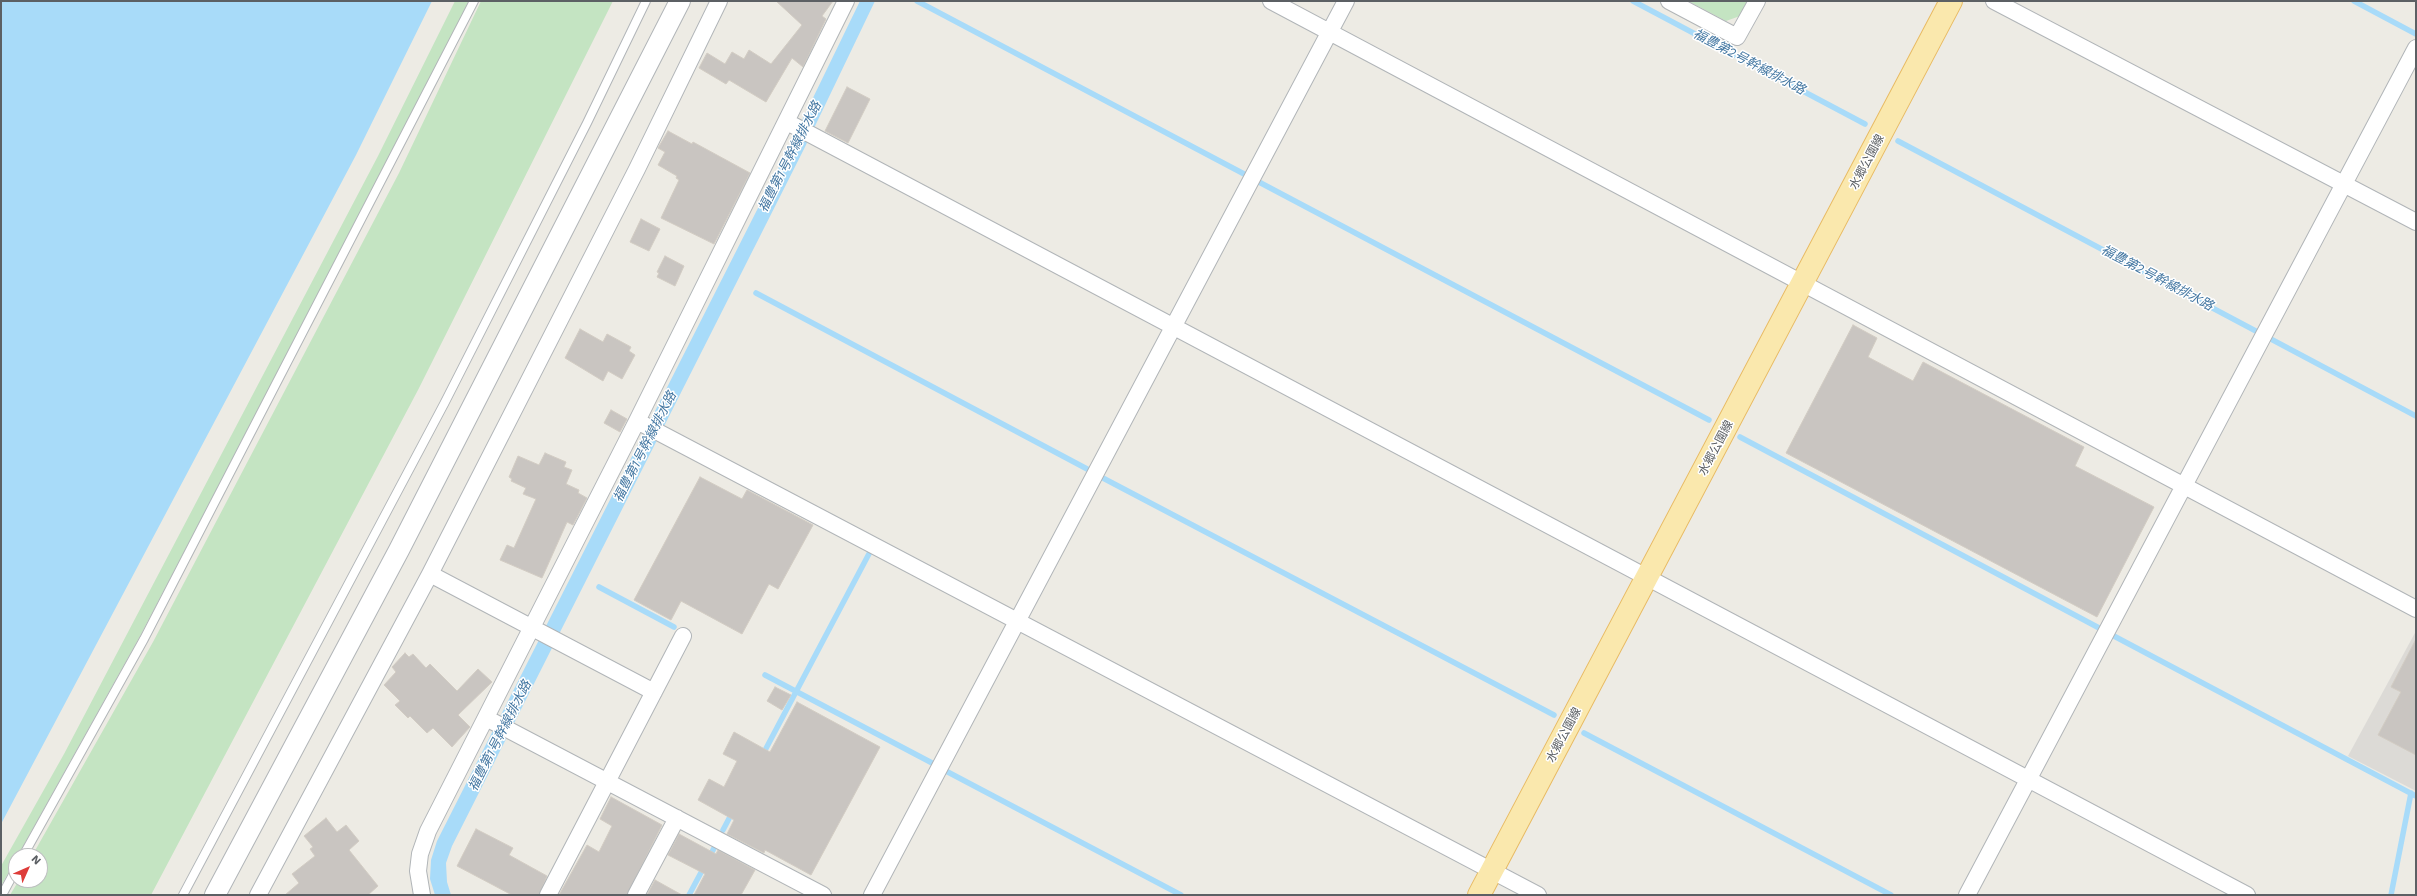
<!DOCTYPE html>
<meta charset="utf-8">
<style>
body{margin:0}
#map{position:relative;width:2417px;height:896px;overflow:hidden;background:#edebe4;font-family:"Work Sans",sans-serif}
canvas{display:block}
.frame{position:absolute;inset:0;border:2px solid #5c6064;pointer-events:none}
.north{position:absolute;left:8px;top:848px;width:40px;height:40px;box-sizing:border-box;background:#fff;border:1px solid #bebfc1;border-radius:50%;rotate:45deg;font-size:11px;font-weight:700;line-height:16px;text-align:center;color:#5c6064}
.north::after{content:'';display:block;margin:auto;width:14px;height:18px;background:#de3c39;clip-path:polygon(50% 0,100% 100%,50% 72%,0 100%)}
</style>
<div id="map">
<canvas width="2417" height="896"></canvas>
<div class="frame"></div>
<div class="north">N</div>
</div>
<script>
const ctx = document.querySelector('canvas').getContext('2d');
ctx.lineJoin = 'round';
function fill(path, color) { ctx.fillStyle = color; ctx.fill(path, 'evenodd'); }
const toPath = rows => new Path2D(rows.map(r => 'M' + r).join(''));
function trace(path, color, width, dash) { ctx.strokeStyle = color; ctx.lineWidth = width; ctx.lineCap = dash ? 'butt' : 'round'; ctx.setLineDash(dash || []); ctx.stroke(path); }
function write(font, color, halo, rows, align = 'center') {
  ctx.font = font + ' "Work Sans","Noto Sans JP",sans-serif'; ctx.lineWidth = 3; ctx.setLineDash([]); ctx.textBaseline = 'middle'; ctx.strokeStyle = halo; ctx.fillStyle = color; for (const [text, x, y, turn = 0] of rows) {
    ctx.save(); ctx.translate(x, y); ctx.rotate((+turn || 0) * Math.PI / 180); ctx.textAlign = isNaN(turn) ? turn : align; if (halo) ctx.strokeText(text, 0, 0); ctx.fillText(text, 0, 0); ctx.restore();
  }
}
const industrial = toPath([
 [2416,631,2416,791,2348,756]
]);
const green = toPath([
 [455,1,469,1,384,170,139,638,1,886,1,866,64,754,378,156],
 [481,1,613,1,418,390,151,895,10,895,19,880,40,880,40,856,32,856,153,642,399,173],
 [1688,1,1747,1,1740,16,1726,21]
]);
const water = toPath([
 [1,1,432,1,356,155,1,824],
 [860,1,875,1,804,149,452,846,446,863,447,882,451,895,435,895,430,879,431,860,437,841,793,139]
]);
const stream = toPath([
 [917,1,1246,175],
 [1633,1,1865,124],
 [2354,1,2416,34],
 [1898,141,2416,416],
 [1257,181,1709,420],
 [756,293,1089,470],
 [1740,437,2101,629],
 [1101,477,1554,715],
 [599,587,674,627],
 [2112,635,2416,796],
 [765,675,934,764],
 [1584,733,1891,895],
 [762,756,871,550],
 [944,770,1181,895],
 [723,830,733,811],
 [709,858,714,848],
 [689,895,705,865],
 [2391,895,2411,793]
]);
const building = toPath([
 [776,1,833,1,822,16,826,19,803,67,792,58,766,102,729,80,726,84,699,68,707,53,725,64,732,52,744,59,749,50,771,64,802,25,776,1],
 [847,87,870,99,848,143,825,131,847,87],
 [668,131,692,144,693,142,750,173,714,244,661,218,679,180,676,178,677,176,658,165,665,152,658,148,668,131],
 [641,219,660,229,649,251,630,242,641,219],
 [665,256,684,266,675,286,657,277,659,273,657,272,665,256],
 [1853,325,1877,338,1868,357,1913,381,1923,362,2084,447,2075,466,2154,507,2097,617,1786,453,1853,325],
 [580,329,603,342,607,334,631,347,629,351,635,355,622,379,608,371,603,381,565,358,580,329],
 [611,410,627,419,620,432,604,423,611,410],
 [545,453,566,462,564,467,572,470,566,484,579,490,578,493,587,498,573,525,567,522,542,578,500,560,507,545,514,548,536,499,523,494,526,488,511,481,512,479,509,477,518,456,539,465,545,453],
 [700,477,742,499,747,490,813,525,778,589,769,584,742,634,681,601,671,620,634,600,700,477],
 [2416,639,2416,755,2378,735,2401,692,2391,687,2416,639],
 [405,653,409,657,413,654,426,668,430,664,457,691,478,669,492,682,458,715,470,727,452,747,433,728,427,733,410,716,408,718,395,705,400,701,384,685,396,672,392,667,405,653],
 [775,687,791,695,782,710,767,701,775,687],
 [797,702,880,747,811,875,765,850,764,853,727,834,734,820,698,800,709,779,724,787,737,761,723,754,734,732,770,752,797,702],
 [611,797,662,825,627,895,559,895,587,845,599,852,612,826,600,819,611,797],
 [326,818,337,832,346,825,359,841,349,850,378,886,368,895,285,895,299,883,292,874,315,856,310,849,313,847,304,836,326,818],
 [476,829,513,848,509,855,547,876,539,895,512,895,457,866,476,829],
 [679,834,716,854,718,850,755,870,741,895,694,895,705,874,668,855,679,834],
 [655,880,682,895,647,895,655,880]
]);
const service = toPath([
 [23,856,144,639,474,1],
 [2,895,16,869],
 [183,895,444,404,587,123,646,1]
]);
const minor = toPath([
 [1271,1,2416,609],
 [1669,1,1737,37,1757,1],
 [1994,1,2416,222],
 [787,122,2247,895],
 [637,421,1538,895],
 [430,574,654,692],
 [486,718,823,895],
 [258,895,430,574,637,169,719,1],
 [422,895,418,871,420,854,428,831,637,421,846,1],
 [548,895,683,636],
 [636,895,677,818],
 [872,895,1346,1],
 [1967,895,2416,48]
]);
const tertiary = toPath([
 [215,895,399,550,680,1]
]);
const primary = toPath([
 [1479,895,1951,1]
]);
const streetNames = [
 ["水郷公園線",1867,162,-62],
 ["水郷公園線",1716,448,-62],
 ["水郷公園線",1564,735,-62]
];
const waterNames = [
 ["福豊第2号幹線排水路",1749,62,28],
 ["福豊第1号幹線排水路",790,157,-63],
 ["福豊第2号幹線排水路",2157,278,28],
 ["福豊第1号幹線排水路",645,447,-63],
 ["福豊第1号幹線排水路",500,736,-63]
];
fill(industrial, '#dcdad6');
fill(green, '#c4e4c2');
fill(water, '#a8dbf9');
trace(stream, '#a8dbf9', 5.5);
fill(building, '#c9c5c1');
trace(building, '#d2ccc3', 1);
trace(service, '#b1b5b8', 10);
trace(minor, '#b1b5b8', 18);
trace(tertiary, '#b1b5b8', 22);
trace(primary, '#e8ba62', 24);
trace(service, '#fff', 8);
trace(minor, '#fff', 16);
trace(tertiary, '#fff', 20);
trace(primary, '#fae8ad', 22);
write('12px', '#5c6064', '#fff', streetNames);
write('italic 13px', '#4377a2', '#fff', waterNames);
</script>
